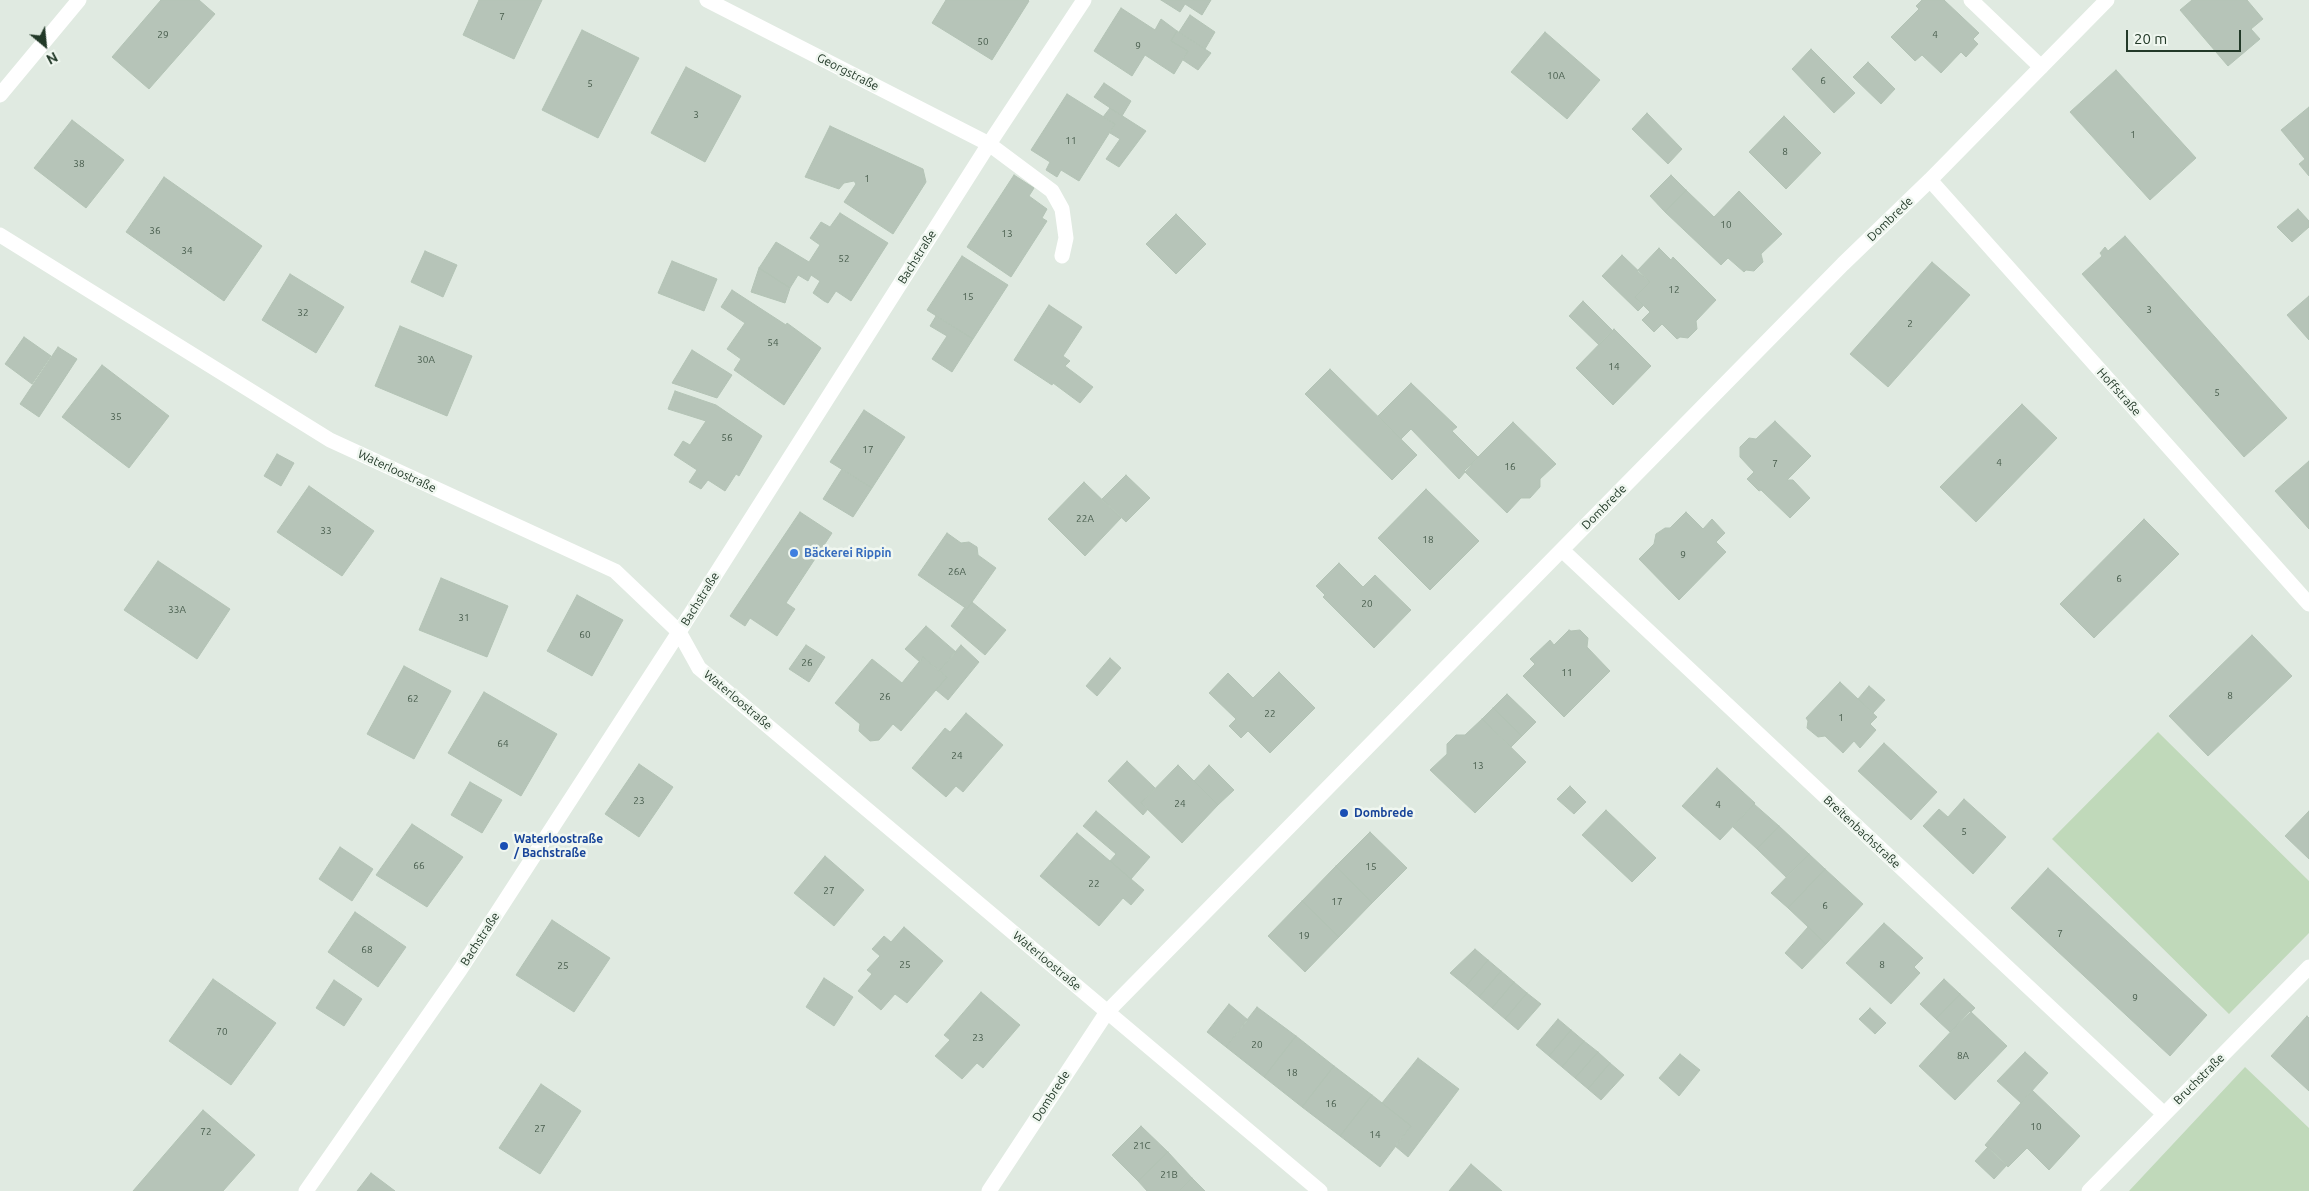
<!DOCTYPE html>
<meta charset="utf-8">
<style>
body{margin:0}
#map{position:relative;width:2309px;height:1191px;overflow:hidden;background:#e0eae1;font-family:Ubuntu,sans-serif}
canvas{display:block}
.north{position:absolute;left:20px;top:20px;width:50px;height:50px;-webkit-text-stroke:4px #f0f7f0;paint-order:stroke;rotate:152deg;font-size:14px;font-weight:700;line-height:20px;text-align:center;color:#223928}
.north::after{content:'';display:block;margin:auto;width:18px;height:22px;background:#223928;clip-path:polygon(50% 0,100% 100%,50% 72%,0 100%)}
.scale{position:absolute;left:2126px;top:30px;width:115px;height:22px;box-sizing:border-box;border:2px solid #223928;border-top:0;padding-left:6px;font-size:15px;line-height:18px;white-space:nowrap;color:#223928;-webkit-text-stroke:4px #f0f7f0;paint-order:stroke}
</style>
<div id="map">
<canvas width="2309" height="1191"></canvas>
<div class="north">N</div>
<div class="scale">20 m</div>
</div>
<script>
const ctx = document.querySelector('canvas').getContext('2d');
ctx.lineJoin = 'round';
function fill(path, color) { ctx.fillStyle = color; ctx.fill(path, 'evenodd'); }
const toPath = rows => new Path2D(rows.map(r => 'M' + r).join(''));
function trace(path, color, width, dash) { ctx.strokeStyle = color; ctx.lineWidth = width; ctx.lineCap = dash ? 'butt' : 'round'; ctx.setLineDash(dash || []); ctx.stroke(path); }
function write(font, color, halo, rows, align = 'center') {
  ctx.font = font + ' Ubuntu,sans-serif'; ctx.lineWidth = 5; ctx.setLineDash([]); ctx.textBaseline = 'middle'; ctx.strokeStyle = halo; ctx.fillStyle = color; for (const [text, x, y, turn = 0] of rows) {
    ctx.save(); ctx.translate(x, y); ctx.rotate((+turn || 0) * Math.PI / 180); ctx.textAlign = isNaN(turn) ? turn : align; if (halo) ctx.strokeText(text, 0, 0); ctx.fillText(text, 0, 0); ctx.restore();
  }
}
const green = toPath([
 [2158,732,2309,881,2309,933,2229,1014,2052,839],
 [2245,1067,2309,1128,2309,1191,2129,1191]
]);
const building = toPath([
 [161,0,199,0,215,14,149,89,112,57,161,0],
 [479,0,542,0,514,59,463,35,479,0],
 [946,0,1028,0,1029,1,992,60,932,23,946,0],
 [1161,0,1211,0,1202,15,1185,4,1180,12,1161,0],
 [1922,0,1944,0,1979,33,1973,39,1978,44,1966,57,1961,52,1941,73,1922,55,1915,61,1891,37,1919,9,1916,6,1922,0],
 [2192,0,2247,0,2263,19,2251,29,2260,39,2228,66,2180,10,2192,0],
 [1121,8,1155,30,1161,19,1177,31,1171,41,1188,51,1174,74,1145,55,1132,76,1094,51,1121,8],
 [1190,15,1215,32,1205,49,1179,32,1190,15],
 [582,30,639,58,598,138,542,110,582,30],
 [1177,31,1211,53,1198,70,1183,60,1188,51,1171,41,1177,31],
 [1545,32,1600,80,1567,119,1511,72,1545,32],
 [1811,49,1855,93,1834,113,1792,69,1811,49],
 [1868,62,1895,89,1881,104,1853,77,1868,62],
 [686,67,741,96,705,162,651,133,686,67],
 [2116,70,2196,158,2150,200,2070,112,2116,70],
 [1104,83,1131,101,1122,116,1094,97,1104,83],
 [1067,94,1115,124,1079,181,1061,170,1057,177,1046,170,1050,162,1031,150,1067,94],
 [2309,107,2309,176,2299,164,2305,159,2281,130,2309,107],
 [1110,108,1146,131,1119,167,1106,159,1120,139,1110,133,1115,124,1103,117,1110,108],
 [1647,113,1682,149,1668,164,1632,129,1647,113],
 [1784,116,1821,153,1786,189,1749,152,1784,116],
 [72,120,124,160,86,208,34,168,72,120],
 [830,126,923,169,926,182,893,234,844,202,856,184,854,181,844,183,839,189,805,177,830,126],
 [1014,175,1034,188,1029,196,1047,209,1042,218,1047,221,1011,277,967,247,1014,175],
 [1671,175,1686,190,1665,212,1650,196,1671,175],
 [164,177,262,246,224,301,126,232,164,177],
 [1686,190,1714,217,1739,191,1782,234,1761,254,1763,262,1754,271,1746,270,1744,272,1728,258,1721,265,1665,212,1686,190],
 [2298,209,2309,221,2309,227,2292,242,2277,227,2298,209],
 [840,213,888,243,851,301,836,291,828,303,824,301,813,293,820,281,811,275,808,281,798,275,790,288,759,268,776,242,809,262,820,245,810,238,821,222,830,227,840,213],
 [1176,214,1206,244,1176,274,1146,244,1176,214],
 [2125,236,2287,418,2244,457,2082,274,2102,256,2100,253,2105,247,2108,251,2125,236],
 [1659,248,1671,260,1673,257,1716,300,1696,321,1697,329,1688,338,1680,337,1677,339,1662,324,1654,332,1642,320,1650,312,1635,297,1650,282,1637,271,1659,248],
 [425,251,457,265,443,297,411,282,425,251],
 [1622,255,1650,282,1635,297,1643,306,1638,311,1602,276,1622,255],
 [962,256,1008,285,973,339,927,310,962,256],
 [672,261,717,279,704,311,658,293,672,261],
 [1932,262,1970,295,1888,387,1850,354,1932,262],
 [759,268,790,288,785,303,751,292,759,268],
 [290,274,344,307,316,353,262,320,290,274],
 [732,290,786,325,787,323,821,348,784,405,734,370,741,359,727,349,745,323,721,307,732,290],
 [2309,296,2309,340,2287,315,2309,296],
 [1583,301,1613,331,1599,345,1569,316,1583,301],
 [1049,305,1082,327,1063,356,1070,361,1065,366,1093,387,1080,403,1053,383,1052,385,1014,360,1049,305],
 [936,316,973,339,952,372,932,359,947,336,930,326,936,316],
 [400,326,472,356,447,416,375,386,400,326],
 [1614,329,1651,366,1613,405,1576,368,1614,329],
 [24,337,51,356,32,384,5,364,24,337],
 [58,347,77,359,39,417,20,404,58,347],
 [692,350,732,375,717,398,672,383,692,350],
 [102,365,169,416,129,468,62,417,102,365],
 [1330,369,1417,455,1392,480,1305,394,1330,369],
 [1411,383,1457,427,1452,431,1478,457,1459,479,1411,429,1401,439,1378,416,1411,383],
 [675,391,716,405,762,436,739,476,736,474,725,491,708,480,701,489,689,482,697,470,674,455,683,441,690,445,706,421,668,409,675,391],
 [2022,404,2057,438,1976,522,1940,487,2022,404],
 [864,410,905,437,872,488,830,462,864,410],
 [1775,421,1811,456,1787,480,1793,480,1810,498,1790,518,1761,490,1759,491,1747,479,1754,472,1740,457,1740,447,1749,438,1756,439,1775,421],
 [1513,422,1556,464,1540,479,1540,487,1530,498,1521,498,1507,513,1464,471,1513,422],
 [277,454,294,463,281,486,264,476,277,454],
 [2309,461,2309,529,2275,491,2309,461],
 [842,469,872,488,853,517,823,499,842,469],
 [1126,475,1150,498,1126,522,1102,499,1126,475],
 [1084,482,1121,518,1085,556,1048,519,1084,482],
 [309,486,374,531,342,576,277,532,309,486],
 [1426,489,1479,541,1430,590,1378,538,1426,489],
 [800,512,832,533,786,603,795,609,777,636,750,618,745,626,730,616,800,512],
 [1686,512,1703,529,1712,519,1725,533,1716,542,1726,552,1679,600,1639,559,1654,544,1656,534,1665,528,1670,528,1686,512],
 [2144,519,2179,554,2094,638,2060,604,2144,519],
 [947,533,961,543,969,542,977,547,978,555,996,568,967,609,918,575,947,533],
 [158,561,230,609,197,659,124,610,158,561],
 [1339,563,1363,587,1375,575,1411,610,1374,648,1323,597,1325,595,1316,586,1339,563],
 [441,578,508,606,487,657,419,630,441,578],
 [577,595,623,620,592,676,547,651,577,595],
 [972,602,1006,630,985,655,951,626,965,607,967,609,972,602],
 [926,626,956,652,939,671,923,657,920,662,905,649,926,626],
 [1569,630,1571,631,1580,630,1588,638,1587,647,1610,671,1564,717,1523,676,1535,664,1530,659,1550,640,1554,645,1569,630],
 [2252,635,2292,676,2208,756,2169,716,2252,635],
 [806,645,825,657,809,682,789,669,806,645],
 [961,645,979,662,948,700,936,690,947,677,939,671,961,645],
 [923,657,947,677,901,731,893,724,879,740,870,741,859,731,860,724,835,703,872,659,902,683,923,657],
 [1110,658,1121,668,1097,696,1086,686,1110,658],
 [404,666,451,691,414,759,367,734,404,666],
 [1279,672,1315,708,1270,753,1248,731,1241,738,1229,726,1236,719,1209,693,1228,673,1253,698,1279,672],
 [1840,682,1877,717,1870,724,1876,730,1860,748,1854,741,1843,753,1825,736,1818,737,1807,728,1808,721,1806,718,1840,682],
 [1869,686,1885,700,1873,713,1858,699,1869,686],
 [484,692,557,734,521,796,448,753,484,692],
 [1507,694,1536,722,1522,736,1493,708,1507,694],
 [1493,708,1522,736,1511,747,1482,719,1493,708],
 [966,713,1003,745,963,792,956,786,946,797,912,768,945,728,950,732,966,713],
 [1482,719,1526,762,1475,813,1430,770,1447,754,1447,744,1456,735,1465,735,1482,719],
 [1884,743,1937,792,1911,820,1858,771,1884,743],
 [1127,761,1155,788,1141,803,1148,809,1143,815,1108,781,1127,761],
 [639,764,673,787,639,837,605,814,639,764],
 [1178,765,1218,805,1182,843,1141,803,1178,765],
 [1209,765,1234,790,1218,805,1194,781,1209,765],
 [1717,768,1755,803,1720,840,1682,806,1717,768],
 [470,782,502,800,482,833,451,815,470,782],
 [1570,786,1586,802,1574,814,1557,799,1570,786],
 [1964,799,2006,837,1973,874,1923,826,1939,809,1948,817,1964,799],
 [1754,804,1779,826,1757,849,1733,827,1754,804],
 [1606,810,1656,858,1632,882,1582,835,1606,810],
 [1096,811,1150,857,1131,879,1110,861,1116,854,1083,826,1096,811],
 [2309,811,2309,859,2285,836,2309,811],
 [412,824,463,857,427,907,376,875,412,824],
 [1779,826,1809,854,1786,877,1757,849,1779,826],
 [1370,832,1407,868,1372,903,1336,866,1370,832],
 [1077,833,1144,890,1131,905,1123,898,1099,926,1040,876,1077,833],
 [340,847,373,869,352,901,319,879,340,847],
 [1809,854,1825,869,1788,908,1771,893,1809,854],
 [825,856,864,890,834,926,794,893,825,856],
 [1336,866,1372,903,1339,937,1302,901,1336,866],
 [2048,868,2207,1015,2170,1056,2011,908,2048,868],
 [1825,869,1863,904,1826,944,1788,908,1825,869],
 [1302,901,1339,937,1305,972,1268,936,1302,901],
 [355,912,406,947,378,987,328,952,355,912],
 [552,920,610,958,574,1012,516,975,552,920],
 [1884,923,1923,958,1914,967,1920,973,1891,1004,1846,963,1884,923],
 [904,927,943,961,907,1003,895,994,881,1010,858,991,872,974,867,970,880,956,872,949,884,936,891,942,904,927],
 [1808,927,1826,944,1802,969,1785,953,1808,927],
 [1475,949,1488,960,1466,986,1450,973,1475,949],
 [1488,960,1501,971,1479,997,1466,986,1488,960],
 [1501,971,1514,982,1492,1008,1479,997,1501,971],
 [824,978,853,997,834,1026,806,1007,824,978],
 [213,979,276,1023,231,1085,169,1041,213,979],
 [1944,979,1960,994,1936,1019,1920,1004,1944,979],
 [334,980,362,999,344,1026,316,1008,334,980],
 [1514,982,1527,993,1505,1019,1492,1008,1514,982],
 [981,992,1020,1025,983,1068,977,1063,962,1079,935,1056,950,1040,944,1035,981,992],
 [1527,993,1541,1004,1518,1030,1505,1019,1527,993],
 [1960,994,1975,1008,1950,1032,1936,1019,1960,994],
 [1229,1004,1248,1020,1226,1047,1207,1032,1229,1004],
 [1257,1007,1296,1036,1264,1077,1226,1047,1257,1007],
 [1870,1008,1886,1023,1875,1034,1859,1019,1870,1008],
 [1970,1011,2007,1046,1955,1100,1919,1066,1970,1011],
 [2307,1016,2309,1018,2309,1091,2271,1056,2307,1016],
 [1558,1019,1571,1030,1549,1056,1536,1045,1558,1019],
 [1571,1030,1584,1041,1562,1067,1549,1056,1571,1030],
 [1296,1036,1334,1066,1302,1107,1264,1077,1296,1036],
 [1584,1041,1598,1052,1575,1078,1562,1067,1584,1041],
 [1598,1052,1610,1063,1588,1089,1575,1078,1598,1052],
 [2025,1052,2048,1073,2021,1103,1997,1081,2025,1052],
 [1680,1054,1700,1070,1679,1096,1659,1078,1680,1054],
 [1418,1058,1459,1089,1408,1157,1395,1146,1411,1126,1382,1103,1418,1058],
 [1610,1063,1624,1075,1601,1100,1588,1089,1610,1063],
 [1334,1066,1372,1095,1340,1136,1302,1107,1334,1066],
 [541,1084,581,1111,540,1174,499,1148,541,1084],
 [2032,1090,2080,1136,2049,1170,2027,1148,2008,1167,1985,1145,2032,1090],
 [1372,1095,1411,1126,1380,1167,1340,1136,1372,1095],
 [203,1110,255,1155,223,1191,133,1191,203,1110],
 [1141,1126,1168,1152,1138,1181,1112,1155,1141,1126],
 [1988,1147,2007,1165,1994,1179,1975,1161,1988,1147],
 [1168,1152,1192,1178,1179,1191,1147,1191,1138,1181,1168,1152],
 [1471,1164,1502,1191,1449,1191,1471,1164],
 [371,1173,395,1191,357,1191,371,1173],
 [1192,1178,1205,1191,1179,1191,1192,1178]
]);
const service = toPath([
 [1971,0,2041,67],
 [989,144,1052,191,1062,209,1066,238,1062,256]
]);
const minor = toPath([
 [707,0,989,144],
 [0,95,79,0],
 [1930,180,2309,604],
 [0,235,330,440,615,571,679,632,699,668,1320,1191],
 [1562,550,2164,1114],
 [306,1191,460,970,679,632,989,144,1084,0],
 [989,1191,1107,1012,1843,264,1930,180,2107,0],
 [2089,1191,2309,967]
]);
const markers = [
 [794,553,5,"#3f7fe0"],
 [1344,813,5,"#1a4fb4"],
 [504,846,5,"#1a4fb4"]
];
const numberNames = [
 ["7",502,17],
 ["29",163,35],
 ["4",1935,35],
 ["50",983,42],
 ["9",1138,46],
 ["10A",1556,76],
 ["6",1823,81],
 ["5",590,84],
 ["3",696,115],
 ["1",2133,135],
 ["11",1071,141],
 ["8",1785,152],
 ["38",79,164],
 ["1",867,179],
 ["10",1726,225],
 ["36",155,231],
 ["13",1007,234],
 ["34",187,251],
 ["52",844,259],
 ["12",1674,290],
 ["15",968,297],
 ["3",2149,310],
 ["32",303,313],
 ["2",1910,324],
 ["54",773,343],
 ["30A",426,360],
 ["14",1614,367],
 ["5",2217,393],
 ["35",116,417],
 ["56",727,438],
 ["17",868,450],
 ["4",1999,463],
 ["7",1775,464],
 ["16",1510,467],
 ["22A",1085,519],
 ["33",326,531],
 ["18",1428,540],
 ["9",1683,555],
 ["26A",957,572],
 ["6",2119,579],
 ["20",1367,604],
 ["33A",177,610],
 ["31",464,618],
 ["60",585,635],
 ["26",807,663],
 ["11",1567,673],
 ["8",2230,696],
 ["26",885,697],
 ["62",413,699],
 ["22",1270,714],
 ["1",1841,718],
 ["64",503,744],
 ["24",957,756],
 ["13",1478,766],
 ["23",639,801],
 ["24",1180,804],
 ["4",1718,805],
 ["5",1964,832],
 ["66",419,866],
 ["15",1371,867],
 ["22",1094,884],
 ["27",829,891],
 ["17",1337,902],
 ["6",1825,906],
 ["7",2060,934],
 ["19",1304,936],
 ["68",367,950],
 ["25",905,965],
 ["8",1882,965],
 ["25",563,966],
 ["9",2135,998],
 ["70",222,1032],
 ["23",978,1038],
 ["20",1257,1045],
 ["8A",1963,1056],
 ["18",1292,1073],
 ["16",1331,1104],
 ["10",2036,1127],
 ["27",540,1129],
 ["72",206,1132],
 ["14",1375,1135],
 ["21C",1142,1146],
 ["21B",1169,1175]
];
const streetNames = [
 ["Georgstraße",848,72,27],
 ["Dombrede",1890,219,-44],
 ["Bachstraße",917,257,-58],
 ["Hoffstraße",2119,392,48],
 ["Waterloostraße",397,471,25],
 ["Dombrede",1604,507,-45],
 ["Bachstraße",700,599,-58],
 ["Waterloostraße",738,700,40],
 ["Breitenbachstraße",1862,832,43],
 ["Bachstraße",480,939,-57],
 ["Waterloostraße",1047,961,40],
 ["Bruchstraße",2199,1079,-45],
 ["Dombrede",1051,1096,-57]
];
const shopNames = [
 ["Bäckerei Rippin",804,553]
];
const transitNames = [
 ["Dombrede",1354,813],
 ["Waterloostraße",514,839],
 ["/ Bachstraße",514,853]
];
fill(green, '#c0d9ba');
fill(building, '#b6c4b8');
trace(building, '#b3c3b5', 1);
trace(service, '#fff', 15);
trace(minor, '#fff', 15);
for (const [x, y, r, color] of markers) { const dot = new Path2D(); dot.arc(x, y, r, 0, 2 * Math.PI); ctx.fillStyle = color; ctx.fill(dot); trace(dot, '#f0f7f0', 2); }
write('10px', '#475c4c', null, numberNames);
write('12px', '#223928', '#f0f7f0', streetNames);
write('bold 12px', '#366cbe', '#f0f7f0', shopNames, 'left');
write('bold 12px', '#164399', '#f0f7f0', transitNames, 'left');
</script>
